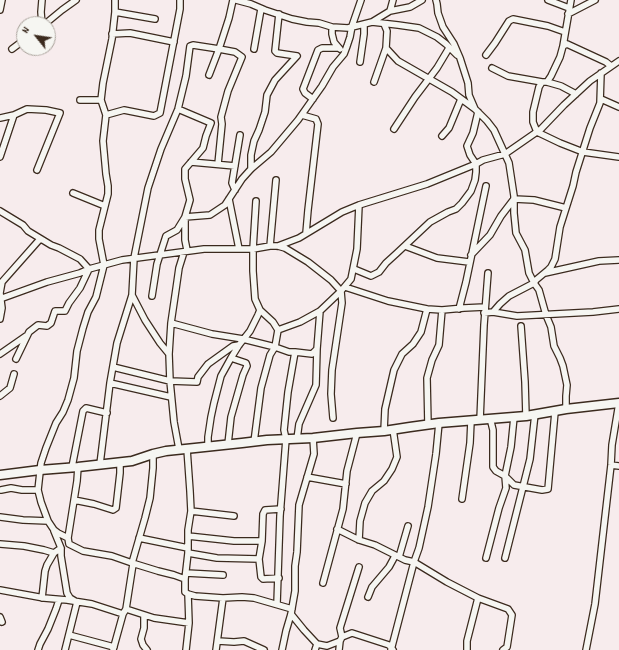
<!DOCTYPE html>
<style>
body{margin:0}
#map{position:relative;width:619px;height:650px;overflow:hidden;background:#f7eced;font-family:Dekko,sans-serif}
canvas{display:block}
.north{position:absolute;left:16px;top:16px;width:40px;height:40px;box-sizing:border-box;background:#f6f6f2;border:1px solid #aba49d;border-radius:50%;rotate:300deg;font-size:11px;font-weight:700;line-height:16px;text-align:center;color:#3b2a1e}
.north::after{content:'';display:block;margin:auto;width:14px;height:18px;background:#3b2a1e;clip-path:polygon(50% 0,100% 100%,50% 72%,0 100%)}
</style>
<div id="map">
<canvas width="619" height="650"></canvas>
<div class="north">N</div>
</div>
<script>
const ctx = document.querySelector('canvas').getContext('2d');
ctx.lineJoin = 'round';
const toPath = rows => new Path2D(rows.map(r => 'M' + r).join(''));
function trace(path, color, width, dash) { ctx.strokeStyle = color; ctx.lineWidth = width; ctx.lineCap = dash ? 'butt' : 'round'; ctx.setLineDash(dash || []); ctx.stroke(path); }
const street = toPath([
 [42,0,41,12,42,24],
 [115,0,115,12,112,39,103,83,101,100,106,115,103,141,106,174,108,186,108,194,99,230,99,239,104,265,96,297,88,312,83,328,77,351,74,378,68,400,63,412,56,423,46,448,41,463,38,490,41,502,48,521,54,530,58,533,68,538,69,544,83,551,112,556,132,563,158,571,174,575,185,579],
 [236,0,251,4,265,10,292,19,307,22,319,23,332,27,348,28,372,22,398,25,419,28,437,37,446,44,457,55],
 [436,0,437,4,438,13,443,27,454,44,460,58,468,83,469,95,475,109,487,121,494,130,509,163,514,196,514,213,516,233,525,250,529,273,534,283,539,290,546,315,551,327,554,346,560,358,563,366,567,385,566,396,566,409],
 [548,0,569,8],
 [0,10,2,0],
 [390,11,393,0],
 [115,12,155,19],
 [568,14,595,0],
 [372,22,390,11,410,7,422,0],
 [45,24,62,10,76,0],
 [384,24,387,31,386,48,398,61,452,92,475,109],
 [332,27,332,34,334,42,340,49],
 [112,34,130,33,174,42],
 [563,46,571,0],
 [12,49,24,40],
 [254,49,261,9],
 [486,55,495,43,509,21,513,19,548,26,565,32],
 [360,62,364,34,364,24],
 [492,68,508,76,542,82],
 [374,82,386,48],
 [547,82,551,76,560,57,563,46,567,44,606,62,611,66],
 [576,94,561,86,547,82,542,82,539,87,533,112,533,122,537,132,560,143,583,152,619,157],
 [313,99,305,93,303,89,318,50,322,48,339,48],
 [601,99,619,107],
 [80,100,101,100],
 [106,115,124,110,154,116,160,113,180,9,180,0],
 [302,115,316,119,318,124,308,210,306,233],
 [0,118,14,115,27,109,46,110,60,113,37,170],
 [394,129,415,97,437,68,449,48],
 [442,136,449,128,461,99],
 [0,157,14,115],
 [191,162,235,166],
 [218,164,222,124,221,117,228,91,242,57,235,52,219,49,229,18,233,0],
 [251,169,251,155,254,141,259,130,265,112,267,95,275,80,297,56,277,53,275,51,279,14],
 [235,190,232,183,240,135],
 [73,193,105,206],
 [229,199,239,249],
 [256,201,253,249,253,271,255,299,260,310,273,322,278,330,275,347,289,352,295,352,288,392,284,430,286,439,280,516,277,604],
 [0,211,23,225,28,231,51,245,59,248,80,259,89,269,80,288,69,303,65,311,55,311,51,323,47,326,38,325,29,332,16,359],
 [270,246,276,180],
 [278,246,299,238,342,212,359,205,427,184,476,164,483,160,505,154,541,129,564,105,590,81,619,61],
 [405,246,437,258,469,262],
 [187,250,185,240,185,217,210,215,225,205,242,179,251,169,271,152,298,120,322,86,333,67,344,54,347,46,350,37,352,26,361,0],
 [471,255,490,235,501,216,514,199,534,200,566,208],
 [354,269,371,276,379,272,386,263,397,253,430,222,448,212,456,209,462,203,471,191,475,180,476,172,476,164,470,155,467,146,473,133,478,112],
 [545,273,599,261,619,260],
 [345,287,388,301,427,309,442,310,464,308,485,307],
 [152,296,157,264,166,236,177,230,185,217,190,200,185,179,185,169,203,148,206,136,211,123,178,109],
 [0,299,47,282,80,273,89,269,122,260,204,249,253,249,270,246,278,246,285,248,308,262,331,280,341,291,342,303,332,370,331,394,333,418],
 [459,309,466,282,486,186],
 [493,312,517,316,593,312,619,309],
 [484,313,493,312,500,304,509,296,534,283,536,280,548,270,551,267,555,259,560,227,573,186,576,172,590,128,600,103,601,73],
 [0,319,2,308,0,293,2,282,40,239],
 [171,323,212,334,243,339,275,347,270,355,261,388,254,442],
 [521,326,525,382,526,416],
 [278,330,300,322,320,311,341,291,351,279,357,249,359,205],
 [295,352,312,354,317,349,320,311],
 [0,354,26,336],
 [169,354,171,323,176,289,179,268,184,252],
 [113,367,170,381,197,382,198,377,208,364,233,346,239,345],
 [110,383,171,397],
 [0,396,10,388,14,374],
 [514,417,511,447,505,476,514,485,542,490,548,489,555,412],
 [480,420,484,325,488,273],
 [428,425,427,378,432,360,439,345,442,310],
 [384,431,385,409,394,370,402,354,413,344,421,332,427,309],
 [297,439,299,424,316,385,317,349],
 [228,444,231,417,243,375,247,366,246,363,231,358],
 [208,446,208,437,211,417,214,403,221,376,231,358,239,345,250,331,258,315,260,310],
 [179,449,174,422,170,381,169,354,160,343,145,320,132,295,134,258,148,188,161,149,178,109,186,76,190,46,193,45,219,49,209,75],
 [187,449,190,491,191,511,188,530,188,553,185,579,185,592,188,594,195,596,223,598,242,597,254,598,292,609],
 [100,464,110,383,117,343,132,295],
 [611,465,619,466],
 [72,467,83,411,86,408,107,413],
 [78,467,77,481,74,500,94,504,113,510,116,508,120,473,120,463],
 [307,477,346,484],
 [1,490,11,488,22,490,38,490],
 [462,499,470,443,471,421],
 [191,511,234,516],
 [0,517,23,520,48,521],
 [337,529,359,540,375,545,405,560,414,562,447,582,478,598,467,641,467,650],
 [54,531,61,548,61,556,67,593,70,598,75,601],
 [188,536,234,541,262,541],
 [68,538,74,500],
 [139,538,188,548],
 [359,540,360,521,365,503,372,491,384,481,392,469,397,457,393,429],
 [0,544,24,546,44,550,54,553],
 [188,553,217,558,259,559],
 [399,557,408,526],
 [486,558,499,508,506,488,505,476,496,471,493,467,493,430,490,418],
 [505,558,530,459,535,414],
 [132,563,145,518,150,498,153,468,153,454],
 [186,573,223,575],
 [279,578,263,579,261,577,259,559,262,541,263,514,265,510,281,509],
 [323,583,343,509,347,471,357,433],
 [0,590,44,598,67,600,92,604,123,614,126,609,133,564],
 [368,597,372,587,389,567,395,556],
 [42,598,45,571,47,565,54,553,61,548],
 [478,598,508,609,512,615,507,647,503,650],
 [126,609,154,618,189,623,188,594],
 [291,614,304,630,317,644,327,646,340,641,342,637,352,633,389,645,393,650],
 [144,615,144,628,141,639,143,645,147,650],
 [0,617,2,622],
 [69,635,114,647],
 [342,637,340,628,359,567],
 [218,641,234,642,244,641,264,650],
 [38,650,40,644,48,629,56,609,59,600],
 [65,650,77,602],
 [113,650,123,614],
 [186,650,189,623],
 [216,650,223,598],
 [282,650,286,631,291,614,295,591,295,566,297,552,299,505,314,454,313,438],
 [315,650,317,644],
 [339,650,340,641],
 [391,650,414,562,419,548,428,507,436,454,439,423],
 [586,650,595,604,611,465,612,445,619,403]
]);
const secondary = toPath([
 [0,475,40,470,78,467,132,461,153,454,166,451,195,448,242,443,267,440,313,438,357,433,384,431,410,427,439,423,526,416,566,409,619,403]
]);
trace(street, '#3b2a1e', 8);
trace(secondary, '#3b2a1e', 11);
trace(street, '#f6f6f2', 5.5);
trace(secondary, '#f6f6f2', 8);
</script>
